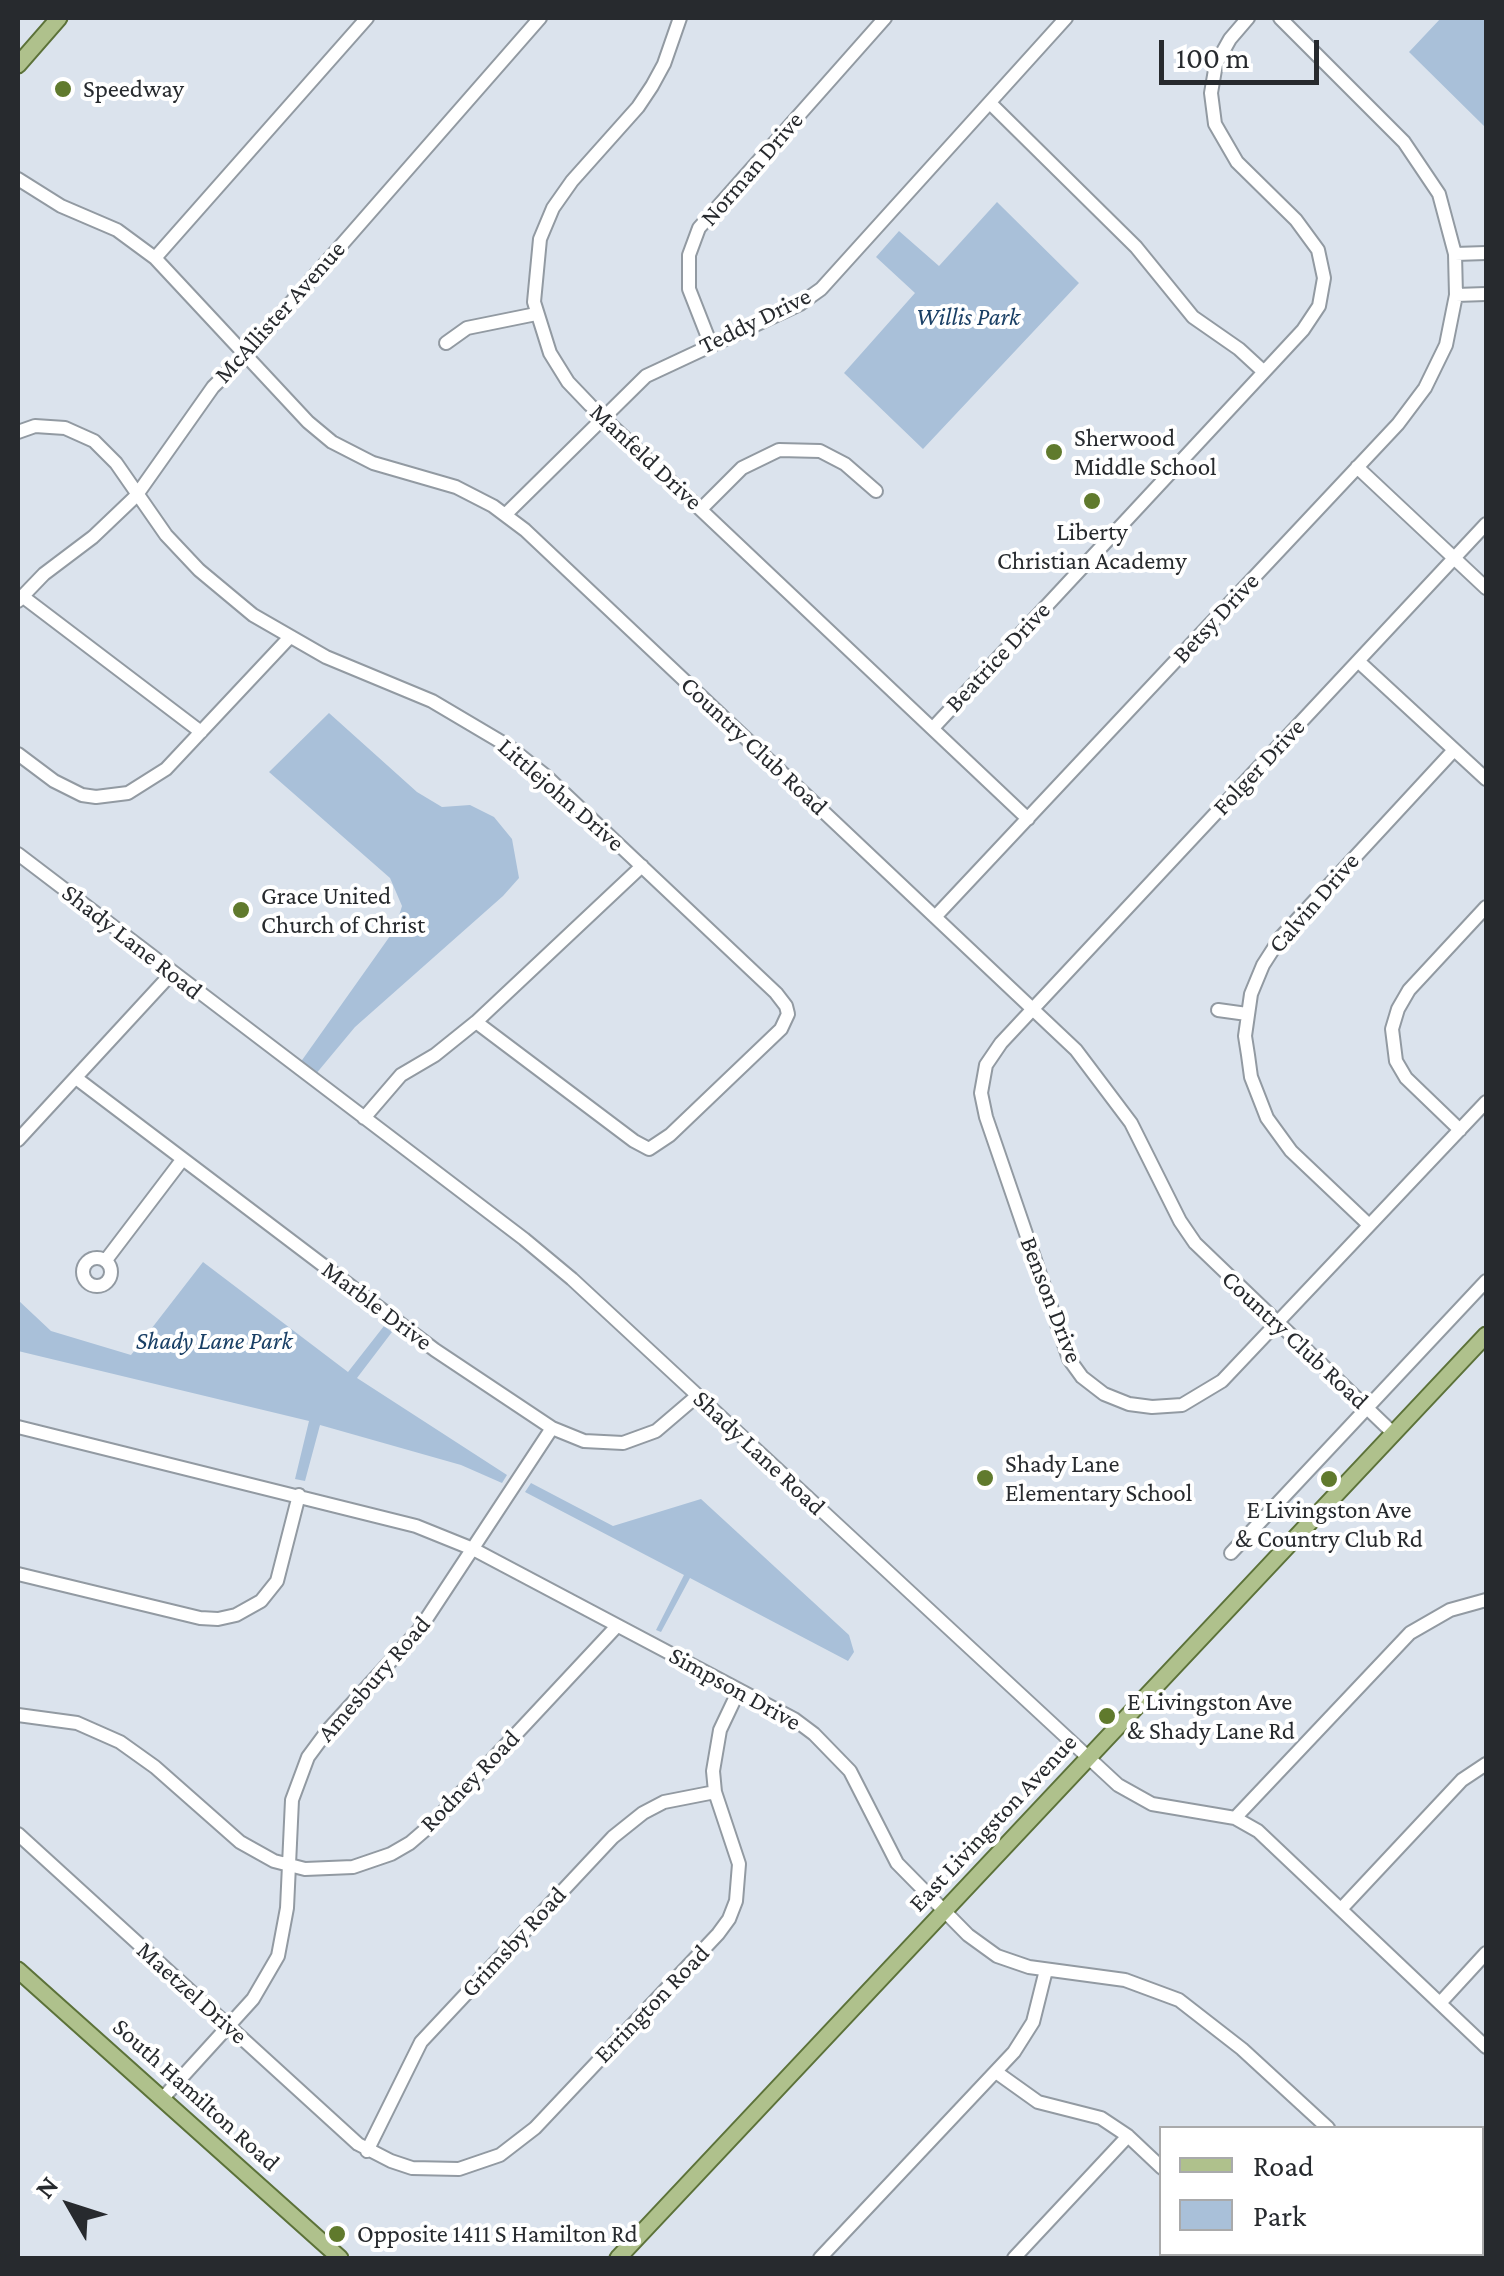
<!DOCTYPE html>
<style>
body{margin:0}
#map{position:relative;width:1504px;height:2276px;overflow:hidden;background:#dbe3ed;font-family:"Crimson Pro",serif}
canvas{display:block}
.frame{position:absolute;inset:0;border:20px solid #272a2e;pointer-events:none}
.legend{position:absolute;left:1159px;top:2126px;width:325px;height:130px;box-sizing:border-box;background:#fff;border:2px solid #a9aaab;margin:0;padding:12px 18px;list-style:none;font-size:30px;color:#272a2e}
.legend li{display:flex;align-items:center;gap:20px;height:50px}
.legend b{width:50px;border:2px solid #a9aaab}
.north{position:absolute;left:20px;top:2156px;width:100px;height:100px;-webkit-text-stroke:8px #fff;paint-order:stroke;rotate:309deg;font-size:28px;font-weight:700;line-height:40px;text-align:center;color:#272a2e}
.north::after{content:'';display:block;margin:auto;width:35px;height:45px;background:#272a2e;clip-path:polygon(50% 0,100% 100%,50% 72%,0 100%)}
.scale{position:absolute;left:1159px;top:40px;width:160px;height:45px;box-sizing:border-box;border:5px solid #272a2e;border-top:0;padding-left:12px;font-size:30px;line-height:35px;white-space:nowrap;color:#272a2e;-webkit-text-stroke:8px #fff;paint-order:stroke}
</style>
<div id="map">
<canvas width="1504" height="2276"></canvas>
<div class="frame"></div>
<ul class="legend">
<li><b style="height:12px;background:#afc18c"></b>Road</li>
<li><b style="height:28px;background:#a9c0d9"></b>Park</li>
</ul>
<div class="north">N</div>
<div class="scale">100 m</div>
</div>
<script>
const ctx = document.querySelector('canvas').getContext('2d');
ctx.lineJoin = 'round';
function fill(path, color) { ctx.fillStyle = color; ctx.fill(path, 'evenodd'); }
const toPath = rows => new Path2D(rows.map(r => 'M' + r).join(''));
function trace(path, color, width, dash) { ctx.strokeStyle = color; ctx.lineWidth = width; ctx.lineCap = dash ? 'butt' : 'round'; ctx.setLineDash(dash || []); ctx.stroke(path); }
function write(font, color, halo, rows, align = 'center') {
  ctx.font = font + ' "Crimson Pro",serif'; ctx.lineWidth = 8; ctx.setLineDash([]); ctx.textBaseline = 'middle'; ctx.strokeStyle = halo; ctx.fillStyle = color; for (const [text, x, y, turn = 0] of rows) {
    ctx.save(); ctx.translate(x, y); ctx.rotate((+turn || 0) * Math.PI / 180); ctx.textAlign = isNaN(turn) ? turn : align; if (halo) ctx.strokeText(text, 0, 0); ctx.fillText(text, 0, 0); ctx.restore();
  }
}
const green = toPath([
 [1441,18,1486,18,1486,128,1409,52],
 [997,202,1079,283,923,449,844,373,915,293,876,257,899,231,939,266],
 [329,713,417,792,442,807,470,805,494,817,512,839,519,878,503,896,355,1027,315,1075,300,1063,395,929,402,906,390,878,269,772],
 [203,1262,348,1372,384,1326,392,1332,357,1378,507,1475,502,1483,461,1465,320,1425,305,1481,295,1479,309,1421,18,1351,18,1300,51,1331,131,1355],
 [531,1483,613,1526,701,1499,849,1635,854,1652,848,1661,690,1578,661,1632,656,1630,684,1575,525,1492]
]);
const minor = toPath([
 [680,18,664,64,652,86,638,107,572,181,553,208,540,239,534,302,550,353,568,382,590,405,1028,819],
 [990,103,1136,247,1193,317,1239,349,1264,372],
 [18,179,61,206,117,230,155,258,308,422,332,442,373,463,456,487,493,506,525,530,1076,1050,1131,1123,1180,1221,1195,1243,1393,1433],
 [1455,254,1486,253],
 [155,258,367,18],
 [1456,295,1486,294],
 [446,343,467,328,536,314],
 [711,345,689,289,689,255,699,228,885,18],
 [18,432,35,426,65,428,94,441,116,463,166,535,199,570,253,615,326,657,432,701,508,746,546,776,776,993,786,1006,788,1014,781,1029,670,1135,649,1149,634,1141,476,1022],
 [1357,467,1486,588],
 [701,509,742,468,779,450,820,451,845,464,876,491],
 [506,514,646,376,800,304,821,289,1066,18],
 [1486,524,1001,1043,986,1065,981,1093,986,1117,1069,1359,1082,1377,1104,1394,1129,1404,1152,1407,1182,1405,1222,1381,1486,1102],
 [22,596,201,732],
 [18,601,44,574,93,537,136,496,213,387,246,354,540,18],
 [1358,661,1486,779],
 [933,728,1303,330,1319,306,1324,278,1318,250,1296,220,1237,162,1215,124,1211,93,1216,64,1230,39,1248,18],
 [18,754,54,781,82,795,96,797,128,793,166,769,289,638],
 [18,854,524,1239,572,1279,1118,1785,1152,1804,1235,1818,1258,1831,1486,2047],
 [935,917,1398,424,1425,388,1446,345,1456,295,1455,254,1439,194,1404,142,1280,18],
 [1218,1010,1247,1014],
 [76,1078,435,1350,552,1428,584,1441,623,1443,656,1431,697,1396],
 [364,1118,401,1075,435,1055,476,1022,642,866],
 [1460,1130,1406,1078,1396,1061,1392,1029,1398,1009,1409,990,1486,907],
 [18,1140,172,973],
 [1368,1224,1291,1151,1267,1118,1251,1077,1248,1055,1245,1036,1251,994,1263,965,1281,937,1454,750],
 '83 1272a14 14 0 1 1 28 0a14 14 0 1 1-28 0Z',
 [106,1260,182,1160],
 [18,1427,416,1526,473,1549,794,1719,814,1734,850,1771,897,1863,968,1935,997,1956,1029,1967,1125,1980,1179,2000,1242,2049,1328,2128],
 [1231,1553,1486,1281],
 [18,1574,200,1618,218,1619,236,1615,261,1601,277,1581,299,1495],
 [18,1715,77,1723,120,1742,155,1767,240,1842,274,1861,305,1869,353,1867,391,1854,410,1843,432,1824,617,1626],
 [1235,1818,1410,1633,1450,1610,1486,1600],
 [18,1834,358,2144,391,2161,412,2168,459,2169,500,2155,535,2128,718,1934,729,1919,736,1901,739,1864,715,1792,713,1771,720,1730,739,1690],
 [1342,1908,1462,1780,1486,1764],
 [1441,2002,1486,1953],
 [996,2072,1038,2102,1101,2118,1128,2136,1162,2168],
 [163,2098,253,1999,278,1956,287,1908,292,1800,308,1757,328,1730,419,1630,552,1428],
 [1482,2144,1486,2141],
 [367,2151,421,2042,613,1837,643,1813,664,1802,715,1792],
 [1253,2254,1258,2258],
 [1403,2254,1405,2258],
 [820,2258,1014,2052,1033,2022,1046,1970],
 [1014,2258,1128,2136],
 [1315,2258,1321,2254]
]);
const major = toPath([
 [18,65,59,18],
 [18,1970,340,2258],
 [618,2258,1486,1335]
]);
const markers = [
 [63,89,10,"#607a2d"],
 [1054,452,10,"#607a2d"],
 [1092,501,10,"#607a2d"],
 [241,910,10,"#607a2d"],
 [985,1478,10,"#607a2d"],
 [1329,1479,10,"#607a2d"],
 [1107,1716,10,"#607a2d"],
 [337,2234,10,"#607a2d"]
];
const poiNames = [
 ["Speedway",83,89],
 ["Sherwood",1074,438],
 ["Middle School",1074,467],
 ["Liberty",1092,532,"center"],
 ["Christian Academy",1092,561,"center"],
 ["Grace United",261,896],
 ["Church of Christ",261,925],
 ["Shady Lane",1005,1464],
 ["Elementary School",1005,1493],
 ["E Livingston Ave",1329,1510,"center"],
 ["& Country Club Rd",1329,1539,"center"],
 ["E Livingston Ave",1127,1702],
 ["& Shady Lane Rd",1127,1731],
 ["Opposite 1411 S Hamilton Rd",357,2234]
];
const streetNames = [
 ["Norman Drive",752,169,-49],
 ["McAllister Avenue",280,312,-48],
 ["Teddy Drive",755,321,-26],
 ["Manfeld Drive",646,457,43],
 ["Betsy Drive",1216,618,-47],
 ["Beatrice Drive",998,657,-47],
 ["Country Club Road",754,746,43],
 ["Folger Drive",1259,767,-47],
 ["Littlejohn Drive",561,795,41],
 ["Calvin Drive",1314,903,-49],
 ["Shady Lane Road",132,942,38],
 ["Benson Drive",1051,1300,69],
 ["Marble Drive",377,1306,37],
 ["Country Club Road",1295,1340,43],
 ["Shady Lane Road",759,1453,43],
 ["Amesbury Road",374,1679,-49],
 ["Simpson Drive",735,1689,29],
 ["Rodney Road",470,1781,-46],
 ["East Livingston Avenue",993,1823,-47],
 ["Grimsby Road",514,1942,-47],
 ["Maetzel Drive",192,1993,42],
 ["Errington Road",652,2004,-46],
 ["South Hamilton Road",196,2095,42]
];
const parkNames = [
 ["Willis Park",968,317],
 ["Shady Lane Park",214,1341]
];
fill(green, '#a9c0d9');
trace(minor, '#929aa2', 16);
trace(major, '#5c7239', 19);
trace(minor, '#fff', 12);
trace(major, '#afc18c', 15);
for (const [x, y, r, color] of markers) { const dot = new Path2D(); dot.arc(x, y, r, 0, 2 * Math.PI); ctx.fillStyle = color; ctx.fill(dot); trace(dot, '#fff', 4); }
write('25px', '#272a2e', '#fff', poiNames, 'left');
write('25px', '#272a2e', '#fff', streetNames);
write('italic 25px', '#193f65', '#fff', parkNames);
</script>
